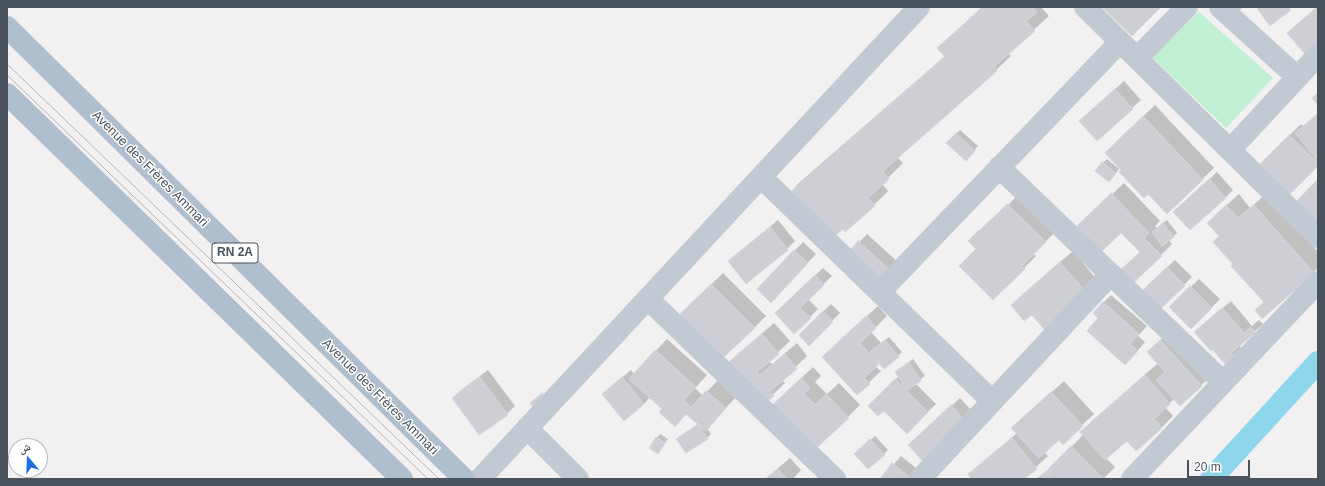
<!DOCTYPE html>
<meta charset="utf-8">
<style>
body{margin:0}
#map{position:relative;width:1325px;height:486px;overflow:hidden;background:#f2f0f0;font-family:Helvetica,"Noto Naskh Arabic",sans-serif}
canvas{display:block}
.frame{position:absolute;inset:0;border:8px solid #48535d;pointer-events:none}
.north{position:absolute;left:8px;top:438px;width:40px;height:40px;box-sizing:border-box;background:#fff;border:1px solid #b6babe;border-radius:50%;rotate:341deg;font-size:11px;font-weight:700;line-height:16px;text-align:center;color:#48535d}
.north::after{content:'';display:block;margin:auto;width:14px;height:18px;background:#1b6fe2;clip-path:polygon(50% 0,100% 100%,50% 72%,0 100%)}
.scale{position:absolute;left:1187px;top:460px;width:63px;height:18px;box-sizing:border-box;border:2px solid #48535d;border-top:0;padding-left:5px;font-size:12px;line-height:14px;white-space:nowrap;color:#48535d;-webkit-text-stroke:3px #fff;paint-order:stroke}
</style>
<div id="map">
<canvas width="1325" height="486"></canvas>
<div class="frame"></div>
<div class="north">ش</div>
<div class="scale">20 m</div>
</div>
<script>
const ctx = document.querySelector('canvas').getContext('2d');
ctx.lineJoin = 'round';
function fill(path, color) { ctx.fillStyle = color; ctx.fill(path, 'evenodd'); }
const toPath = rows => new Path2D(rows.map(r => 'M' + r).join(''));
function trace(path, color, width, dash) { ctx.strokeStyle = color; ctx.lineWidth = width; ctx.lineCap = dash ? 'butt' : 'round'; ctx.setLineDash(dash || []); ctx.stroke(path); }
function write(font, color, halo, rows, align = 'center') {
  ctx.font = font + ' Helvetica,sans-serif'; ctx.lineWidth = 3; ctx.setLineDash([]); ctx.textBaseline = 'middle'; ctx.strokeStyle = halo; ctx.fillStyle = color; for (const [text, x, y, turn = 0] of rows) {
    ctx.save(); ctx.translate(x, y); ctx.rotate((+turn || 0) * Math.PI / 180); ctx.textAlign = isNaN(turn) ? turn : align; if (halo) ctx.strokeText(text, 0, 0); ctx.fillText(text, 0, 0); ctx.restore();
  }
}
const green = toPath([
 [1199,12,1273,78,1226,128,1152,57]
]);
const shadow = toPath([
 [982,7,1041,7,1049,16,1008,53,1011,56,996,70,897,157,903,163,882,184,888,191,874,205,843,227,785,198,799,183,945,56,938,48],
 [1215,7,1243,7,1229,21],
 [1124,81,1141,100,1097,139,1080,121],
 [1155,105,1214,168,1167,213,1148,193,1122,170,1117,141],
 [1318,113,1318,165,1256,169,1301,124,1303,126],
 [960,130,978,146,966,160,948,143],
 [1107,159,1119,169,1113,177,1103,163],
 [1217,172,1233,190,1225,198,1183,204],
 [1124,183,1160,221,1155,226,1157,228,1167,220,1177,233,1169,240,1172,244,1161,255,1141,252,1121,232,1085,219],
 [1020,193,1057,230,1033,254,1036,256,993,299,977,249,969,241,991,219,993,220],
 [1239,194,1250,208,1266,194,1318,252,1318,268,1263,317,1265,302,1234,264,1220,236,1220,211],
 [778,220,795,241,787,249,729,261],
 [867,234,899,263,885,279,845,257],
 [803,242,816,254,779,293,758,289],
 [1073,251,1097,280,1086,291,1032,313,1012,305,1024,293],
 [1175,260,1192,277,1184,285,1140,294],
 [823,268,832,276,808,299,818,309,810,317,776,314],
 [723,273,766,316,754,328,690,305],
 [1199,279,1220,299,1191,328,1170,307],
 [1111,295,1147,326,1138,336,1145,342,1133,356,1100,318,1103,303],
 [1231,301,1252,326,1259,320,1263,324,1239,345,1241,348,1233,356,1204,324],
 [831,304,840,313,809,344,800,335],
 [878,306,887,316,871,332,881,343,889,337,902,352,898,356,880,362,875,366,881,371,857,394,835,345],
 [774,323,790,341,769,361,772,364,797,343,807,356,782,380,785,383,760,407,721,370,732,359],
 [1169,333,1210,377,1180,405,1174,399,1165,407,1173,416,1161,428,1127,439,1106,458,1115,467,1103,479,1059,479,1058,477,1056,479,1036,479,1050,469,1084,434,1081,432,1093,420,1158,363,1156,344],
 [667,339,707,375,695,388,703,396,718,380,737,396,707,428,711,434,707,438,678,439,699,423,687,413,664,409,650,397,644,404,603,394,631,370,634,374],
 [913,359,925,376,915,383,936,404,907,432,884,409,869,406,899,376,896,372],
 [813,367,821,376,815,382,827,394,839,383,860,405,848,417,778,400],
 [488,370,515,406,507,414,453,398,461,390],
 [1064,381,1094,414,1063,443,1059,438,1044,452,1048,456,1023,479,973,479,969,474,981,463,1017,433,1024,417],
 [960,398,970,409,964,416,976,428,917,437],
 [660,434,668,439,658,453,657,438],
 [875,436,888,450,884,454,856,454],
 [901,456,922,473,917,479,881,479],
 [790,458,801,470,793,479,765,479]
]);
const canal = toPath([
 [1211,479,1318,362]
]);
const building = toPath([
 [983,7,1032,7,1037,12,1026,21,1035,31,994,67,997,71,883,171,889,179,868,198,875,206,845,232,843,229,825,244,784,198,945,57,937,48,983,7],
 [1102,7,1161,7,1132,36,1102,7],
 [1256,7,1288,7,1291,10,1270,26,1256,7],
 [1317,7,1318,7,1318,55,1311,61,1287,33,1317,7],
 [1115,89,1133,109,1097,141,1079,121,1115,89],
 [1318,93,1318,105,1312,98,1318,93],
 [1318,114,1318,161,1295,133,1318,114],
 [1143,116,1203,180,1167,214,1148,194,1144,198,1119,172,1121,170,1105,153,1143,116],
 [956,133,975,151,966,161,946,143,956,133],
 [1289,135,1318,163,1318,166,1285,199,1255,169,1289,135],
 [1102,162,1116,173,1109,182,1095,171,1102,162],
 [1209,179,1226,198,1190,230,1173,212,1209,179],
 [1318,179,1318,234,1291,207,1318,179],
 [1111,193,1149,233,1144,238,1162,256,1129,287,1116,274,1140,252,1121,233,1096,257,1072,231,1111,193],
 [1007,204,1046,242,1022,266,1025,269,993,300,959,266,976,249,968,241,979,230,980,231,1007,204],
 [1226,205,1238,218,1254,205,1314,273,1262,319,1255,310,1264,302,1231,266,1233,264,1213,242,1219,236,1207,223,1226,205],
 [1163,223,1174,237,1162,246,1152,232,1163,223],
 [770,227,788,250,746,284,728,261,770,227],
 [858,241,892,272,877,288,844,257,858,241],
 [794,250,808,263,771,303,757,289,794,250],
 [1060,262,1086,292,1049,335,1032,315,1024,321,1011,305,1060,262],
 [1167,267,1185,286,1157,312,1139,294,1167,267],
 [815,275,824,285,800,308,811,318,794,334,775,313,815,275],
 [711,284,755,328,713,367,677,317,711,284],
 [1190,286,1212,308,1191,329,1169,307,1190,286],
 [1103,302,1139,334,1130,344,1138,351,1125,365,1087,331,1098,318,1093,313,1103,302],
 [1222,308,1244,333,1251,327,1255,333,1231,353,1234,357,1225,364,1212,349,1211,351,1194,332,1222,308],
 [823,311,833,322,809,346,799,335,823,311],
 [866,316,876,328,860,343,879,364,864,378,870,384,857,395,822,357,866,316],
 [762,334,779,354,757,372,760,375,785,354,797,369,770,391,774,396,759,408,719,370,762,334],
 [885,340,899,357,884,369,870,352,885,340],
 [1160,340,1202,386,1180,406,1156,380,1165,372,1147,352,1160,340],
 [655,350,696,387,684,400,691,407,706,391,726,408,706,431,686,414,675,427,659,412,662,409,629,379,655,350],
 [909,362,921,381,907,390,895,372,909,362],
 [1145,375,1170,404,1154,419,1162,428,1136,451,1127,441,1105,460,1080,432,1145,375],
 [480,377,508,415,479,435,452,398,480,377],
 [622,377,644,404,624,421,602,394,622,377],
 [801,378,810,388,804,394,815,405,826,394,849,418,812,452,765,412,801,378],
 [895,379,928,412,907,434,884,411,878,416,868,406,895,379],
 [1051,392,1083,426,1063,445,1059,440,1039,458,1011,428,1051,392],
 [542,393,552,406,540,416,530,403,542,393],
 [951,405,963,418,932,471,908,445,951,405],
 [698,424,708,439,686,453,676,439,698,424],
 [656,437,665,443,658,454,649,448,656,437],
 [1012,438,1037,469,1024,479,972,479,968,474,1012,438],
 [870,439,885,455,868,469,854,454,870,439],
 [1071,446,1104,479,1058,479,1048,469,1071,446],
 [892,463,912,479,880,479,892,463],
 [778,469,787,479,766,479,778,469],
 [1048,470,1055,479,1036,479,1048,470]
]);
const street = toPath([
 [1085,7,1318,237],
 [1220,7,1297,77],
 [1137,58,1187,7],
 [1230,150,1318,55],
 [999,167,1223,382],
 [761,177,992,401],
 [880,292,1120,42],
 [648,299,835,479],
 [527,428,578,479],
 [480,479,919,7],
 [920,479,1111,274],
 [1132,479,1318,282]
]);
const primary = toPath([
 [7,27,464,479],
 [7,94,402,479]
]);
const tram = toPath([
 [7,64,439,479],
 [7,75,428,479]
]);
const shields = [
 [235,253,46]
];
const shieldNames = [
 ["RN 2A",235,253]
];
const streetNames = [
 ["Avenue des Frères Ammari",150,169,45],
 ["Avenue des Frères Ammari",380,397,45]
];
fill(green, '#c0efd3');
fill(shadow, '#0003');
trace(canal, '#8dd6eb', 22);
fill(building, '#cdcfd5');
trace(building, '#d4d6db', 1);
trace(street, '#c1cad2', 22);
trace(primary, '#b0bfce', 22);
trace(tram, '#b2b5ba', 1);
for (const [x, y, w] of shields) { const box = new Path2D(); box.roundRect(x - w / 2, y - 10, w, 20, 3); ctx.fillStyle = '#fff'; ctx.fill(box); trace(box, '#48535d', 1); }
write('bold 12px', '#48535d', null, shieldNames);
write('13px', '#48535d', '#fff', streetNames);
</script>
